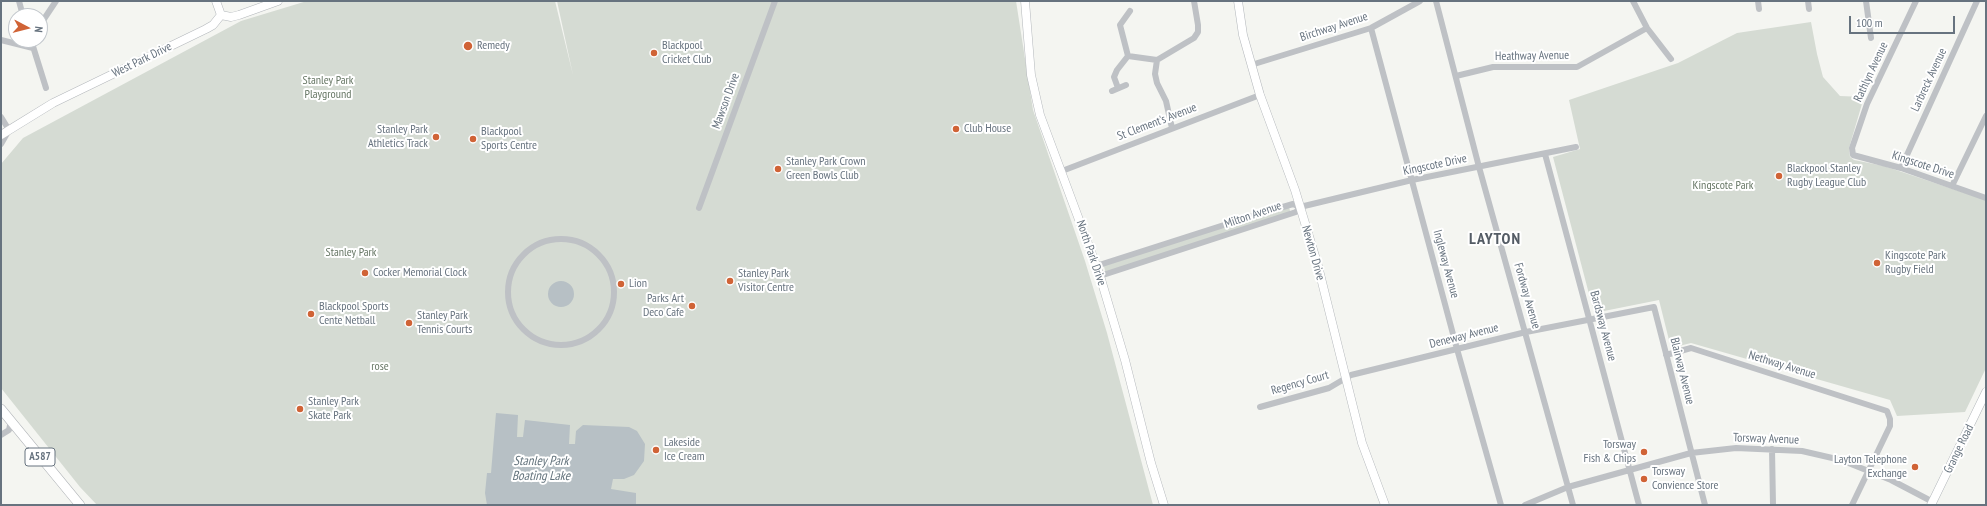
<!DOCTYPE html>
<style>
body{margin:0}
#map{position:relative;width:1987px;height:506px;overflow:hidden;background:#f4f5f1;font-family:"PT Sans Narrow",sans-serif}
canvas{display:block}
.frame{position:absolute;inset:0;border:2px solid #67737f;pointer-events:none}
.north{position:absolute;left:8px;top:8px;width:40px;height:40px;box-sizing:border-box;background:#fff;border:1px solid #c2c7cc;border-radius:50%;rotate:97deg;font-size:11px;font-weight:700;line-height:16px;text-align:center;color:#67737f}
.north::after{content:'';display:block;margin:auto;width:14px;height:18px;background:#d06336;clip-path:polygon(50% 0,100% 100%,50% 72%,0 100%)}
.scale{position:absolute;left:1849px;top:16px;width:106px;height:18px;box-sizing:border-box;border:2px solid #67737f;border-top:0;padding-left:5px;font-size:12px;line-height:14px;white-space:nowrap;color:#67737f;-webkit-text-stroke:3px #fff;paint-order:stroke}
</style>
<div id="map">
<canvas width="1987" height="506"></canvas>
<div class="frame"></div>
<div class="north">N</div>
<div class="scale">100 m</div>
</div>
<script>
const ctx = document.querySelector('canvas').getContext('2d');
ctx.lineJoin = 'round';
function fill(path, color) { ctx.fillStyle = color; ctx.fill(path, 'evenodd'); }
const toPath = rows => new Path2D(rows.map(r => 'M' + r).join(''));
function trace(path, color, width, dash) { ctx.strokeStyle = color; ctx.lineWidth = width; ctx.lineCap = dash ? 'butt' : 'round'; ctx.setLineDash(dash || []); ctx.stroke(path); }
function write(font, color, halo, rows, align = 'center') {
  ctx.font = font + ' "PT Sans Narrow",sans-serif'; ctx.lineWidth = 4; ctx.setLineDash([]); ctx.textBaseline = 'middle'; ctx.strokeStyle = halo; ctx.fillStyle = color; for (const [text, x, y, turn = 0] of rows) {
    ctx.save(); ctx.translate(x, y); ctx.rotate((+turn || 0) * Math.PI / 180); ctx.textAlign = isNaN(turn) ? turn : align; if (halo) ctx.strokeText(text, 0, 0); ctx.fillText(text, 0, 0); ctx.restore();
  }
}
const green = toPath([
 [307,1,555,1,573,75,557,1,1016,1,1033,110,1085,261,1107,333,1153,505,97,505,80,487,1,388,1,164,23,138,241,21],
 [1811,22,1817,54,1823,77,1840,96,1864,97,1849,148,1850,157,1854,160,1884,166,1986,200,1986,368,1965,412,1897,416,1890,400,1691,343,1671,348,1659,300,1594,313,1553,157,1580,149,1569,100,1678,63,1737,33],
 [1288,204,1291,214,1106,274,1103,263]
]);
const water = toPath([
 '548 294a13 13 0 1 1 26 0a13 13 0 1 1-26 0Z',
 [496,413,518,415,517,437,523,437,525,420,570,425,569,444,575,444,576,431,583,425,629,427,637,431,645,444,644,461,634,475,624,479,613,479,611,489,636,493,636,505,487,505,485,493,487,473,491,473]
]);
const street = toPath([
 [19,1,23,16],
 [1436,1,1479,167,1573,505],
 [1633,1,1647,28,1671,59],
 [1758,1,1759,9],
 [1808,1,1809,9],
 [1866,1,1871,38],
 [1916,1,1867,104,1852,148,1853,155,1901,168,1986,198],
 [1130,11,1120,25,1128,56,1157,60],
 [40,25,56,1],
 [1371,28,1457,349,1501,505],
 [1,40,33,48],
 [31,40,46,88],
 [1251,65,1371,28,1420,1],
 [1456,76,1493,67,1577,67,1647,28],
 [1118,88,1114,77,1117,70,1128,56],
 [1112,91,1126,85],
 [1,117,9,130,1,144],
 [1172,128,1166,101,1157,83,1155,74,1157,60,1194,38,1198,32,1198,25,1194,1],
 [1545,154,1639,505],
 [1901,168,1977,1],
 [1062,171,1260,95],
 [1952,186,1986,116],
 [1300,207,1412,180,1576,147],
 [699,208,775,1],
 '508 292a53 53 0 1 1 106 0a53 53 0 1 1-106 0Z',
 [1096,266,1252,216,1293,204,1300,207],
 [1100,276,1296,212,1300,207],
 [1666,355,1691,348,1887,411,1890,419,1890,426,1852,505],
 [1260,407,1329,388,1351,375,1526,332,1654,307,1705,505],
 [1,435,9,430,11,420],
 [1772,449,1773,505],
 [1525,505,1568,487,1691,453,1736,448,1802,451,1841,460,1891,480,1933,502]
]);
const secondary = toPath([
 [216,1,221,15],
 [1025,1,1031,75,1040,115,1100,276,1125,360,1151,463,1164,505],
 [1238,1,1243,35,1260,95,1295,190,1318,266,1362,443,1385,505],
 [221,15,231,17,239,15,278,1],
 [1,135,53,103,206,29,213,25,221,15],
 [1931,505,1986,392]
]);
const primary = toPath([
 [1,409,80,505]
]);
const markers = [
 [468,46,5,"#d06336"],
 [654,53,4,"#d06336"],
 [956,129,4,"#d06336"],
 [436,137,4,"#d06336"],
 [473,139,4,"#d06336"],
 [778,169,4,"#d06336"],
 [1779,176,4,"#d06336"],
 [1877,263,4,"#d06336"],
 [365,273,4,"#d06336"],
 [730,281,4,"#d06336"],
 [621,284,4,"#d06336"],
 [692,306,4,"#d06336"],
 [311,314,4,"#d06336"],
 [409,323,4,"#d06336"],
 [300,409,4,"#d06336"],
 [656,450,4,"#d06336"],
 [1644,452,4,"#d06336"],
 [1915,467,4,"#d06336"],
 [1644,479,4,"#d06336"]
];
const shields = [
 [40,457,30]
];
const shieldNames = [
 ["A587",40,457]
];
const streetNames = [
 ["Birchway Avenue",1334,27,-18],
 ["Heathway Avenue",1532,56,-1],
 ["West Park Drive",142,60,-26],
 ["Rathlyn Avenue",1871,72,-65],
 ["Larbreck Avenue",1929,80,-65],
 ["Mawson Drive",726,101,-70],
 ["St Clement's Avenue",1157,122,-21],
 ["Kingscote Drive",1435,165,-12],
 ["Kingscote Drive",1923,165,18],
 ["Milton Avenue",1253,215,-19],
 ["North Park Drive",1091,253,71],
 ["Newton Drive",1313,253,74],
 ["Ingleway Avenue",1446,264,75],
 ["Fordway Avenue",1527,296,74],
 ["Bardsway Avenue",1603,326,75],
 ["Deneway Avenue",1464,336,-14],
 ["Nethway Avenue",1782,365,17],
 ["Blairway Avenue",1682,371,76],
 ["Regency Court",1300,383,-16],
 ["Torsway Avenue",1766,439,2],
 ["Grange Road",1959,449,-64]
];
const poiNames = [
 ["Remedy",477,46],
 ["Blackpool",662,46],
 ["Cricket Club",662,60],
 ["Club House",964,129],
 ["Stanley Park",428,130,"right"],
 ["Athletics Track",428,144,"right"],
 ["Blackpool",481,132],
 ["Sports Centre",481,146],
 ["Stanley Park Crown",786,162],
 ["Green Bowls Club",786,176],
 ["Blackpool Stanley",1787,169],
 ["Rugby League Club",1787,183],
 ["Kingscote Park",1885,256],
 ["Rugby Field",1885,270],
 ["Cocker Memorial Clock",373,273],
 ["Stanley Park",738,274],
 ["Visitor Centre",738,288],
 ["Lion",629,284],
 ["Parks Art",684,299,"right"],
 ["Deco Cafe",684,313,"right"],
 ["Blackpool Sports",319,307],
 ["Cente Netball",319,321],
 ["Stanley Park",417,316],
 ["Tennis Courts",417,330],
 ["Stanley Park",308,402],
 ["Skate Park",308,416],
 ["Lakeside",664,443],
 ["Ice Cream",664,457],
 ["Torsway",1636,445,"right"],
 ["Fish & Chips",1636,459,"right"],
 ["Layton Telephone",1907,460,"right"],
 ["Exchange",1907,474,"right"],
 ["Torsway",1652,472],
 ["Convience Store",1652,486]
];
const parkNames = [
 ["Stanley Park",328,81],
 ["Playground",328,95],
 ["Kingscote Park",1723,186],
 ["Stanley Park",351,253],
 ["rose",380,367]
];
const waterNames = [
 ["Stanley Park",541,461],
 ["Boating Lake",541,476]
];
const districtNames = [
 ["LAYTON",1495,239]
];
fill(green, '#d5dbd3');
fill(water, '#b7c0c5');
trace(secondary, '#b3b7bb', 9);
trace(primary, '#b2b5b9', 10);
trace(street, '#bec1c5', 6);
trace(secondary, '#fff', 8);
trace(primary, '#fff', 9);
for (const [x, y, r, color] of markers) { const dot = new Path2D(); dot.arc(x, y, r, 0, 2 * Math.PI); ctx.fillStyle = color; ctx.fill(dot); trace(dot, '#fff', 1.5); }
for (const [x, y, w] of shields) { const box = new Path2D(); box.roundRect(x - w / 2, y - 9, w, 18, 3); ctx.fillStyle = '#fff'; ctx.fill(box); trace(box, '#67737f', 1); }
write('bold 11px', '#67737f', null, shieldNames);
write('12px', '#67737f', '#fff', streetNames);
write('12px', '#67737f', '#fff', poiNames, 'left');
write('12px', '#677765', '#fff', parkNames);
write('italic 13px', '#63737c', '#fff', waterNames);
ctx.letterSpacing = '1px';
write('bold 16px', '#545c65', '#fff', districtNames);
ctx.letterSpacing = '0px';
</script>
